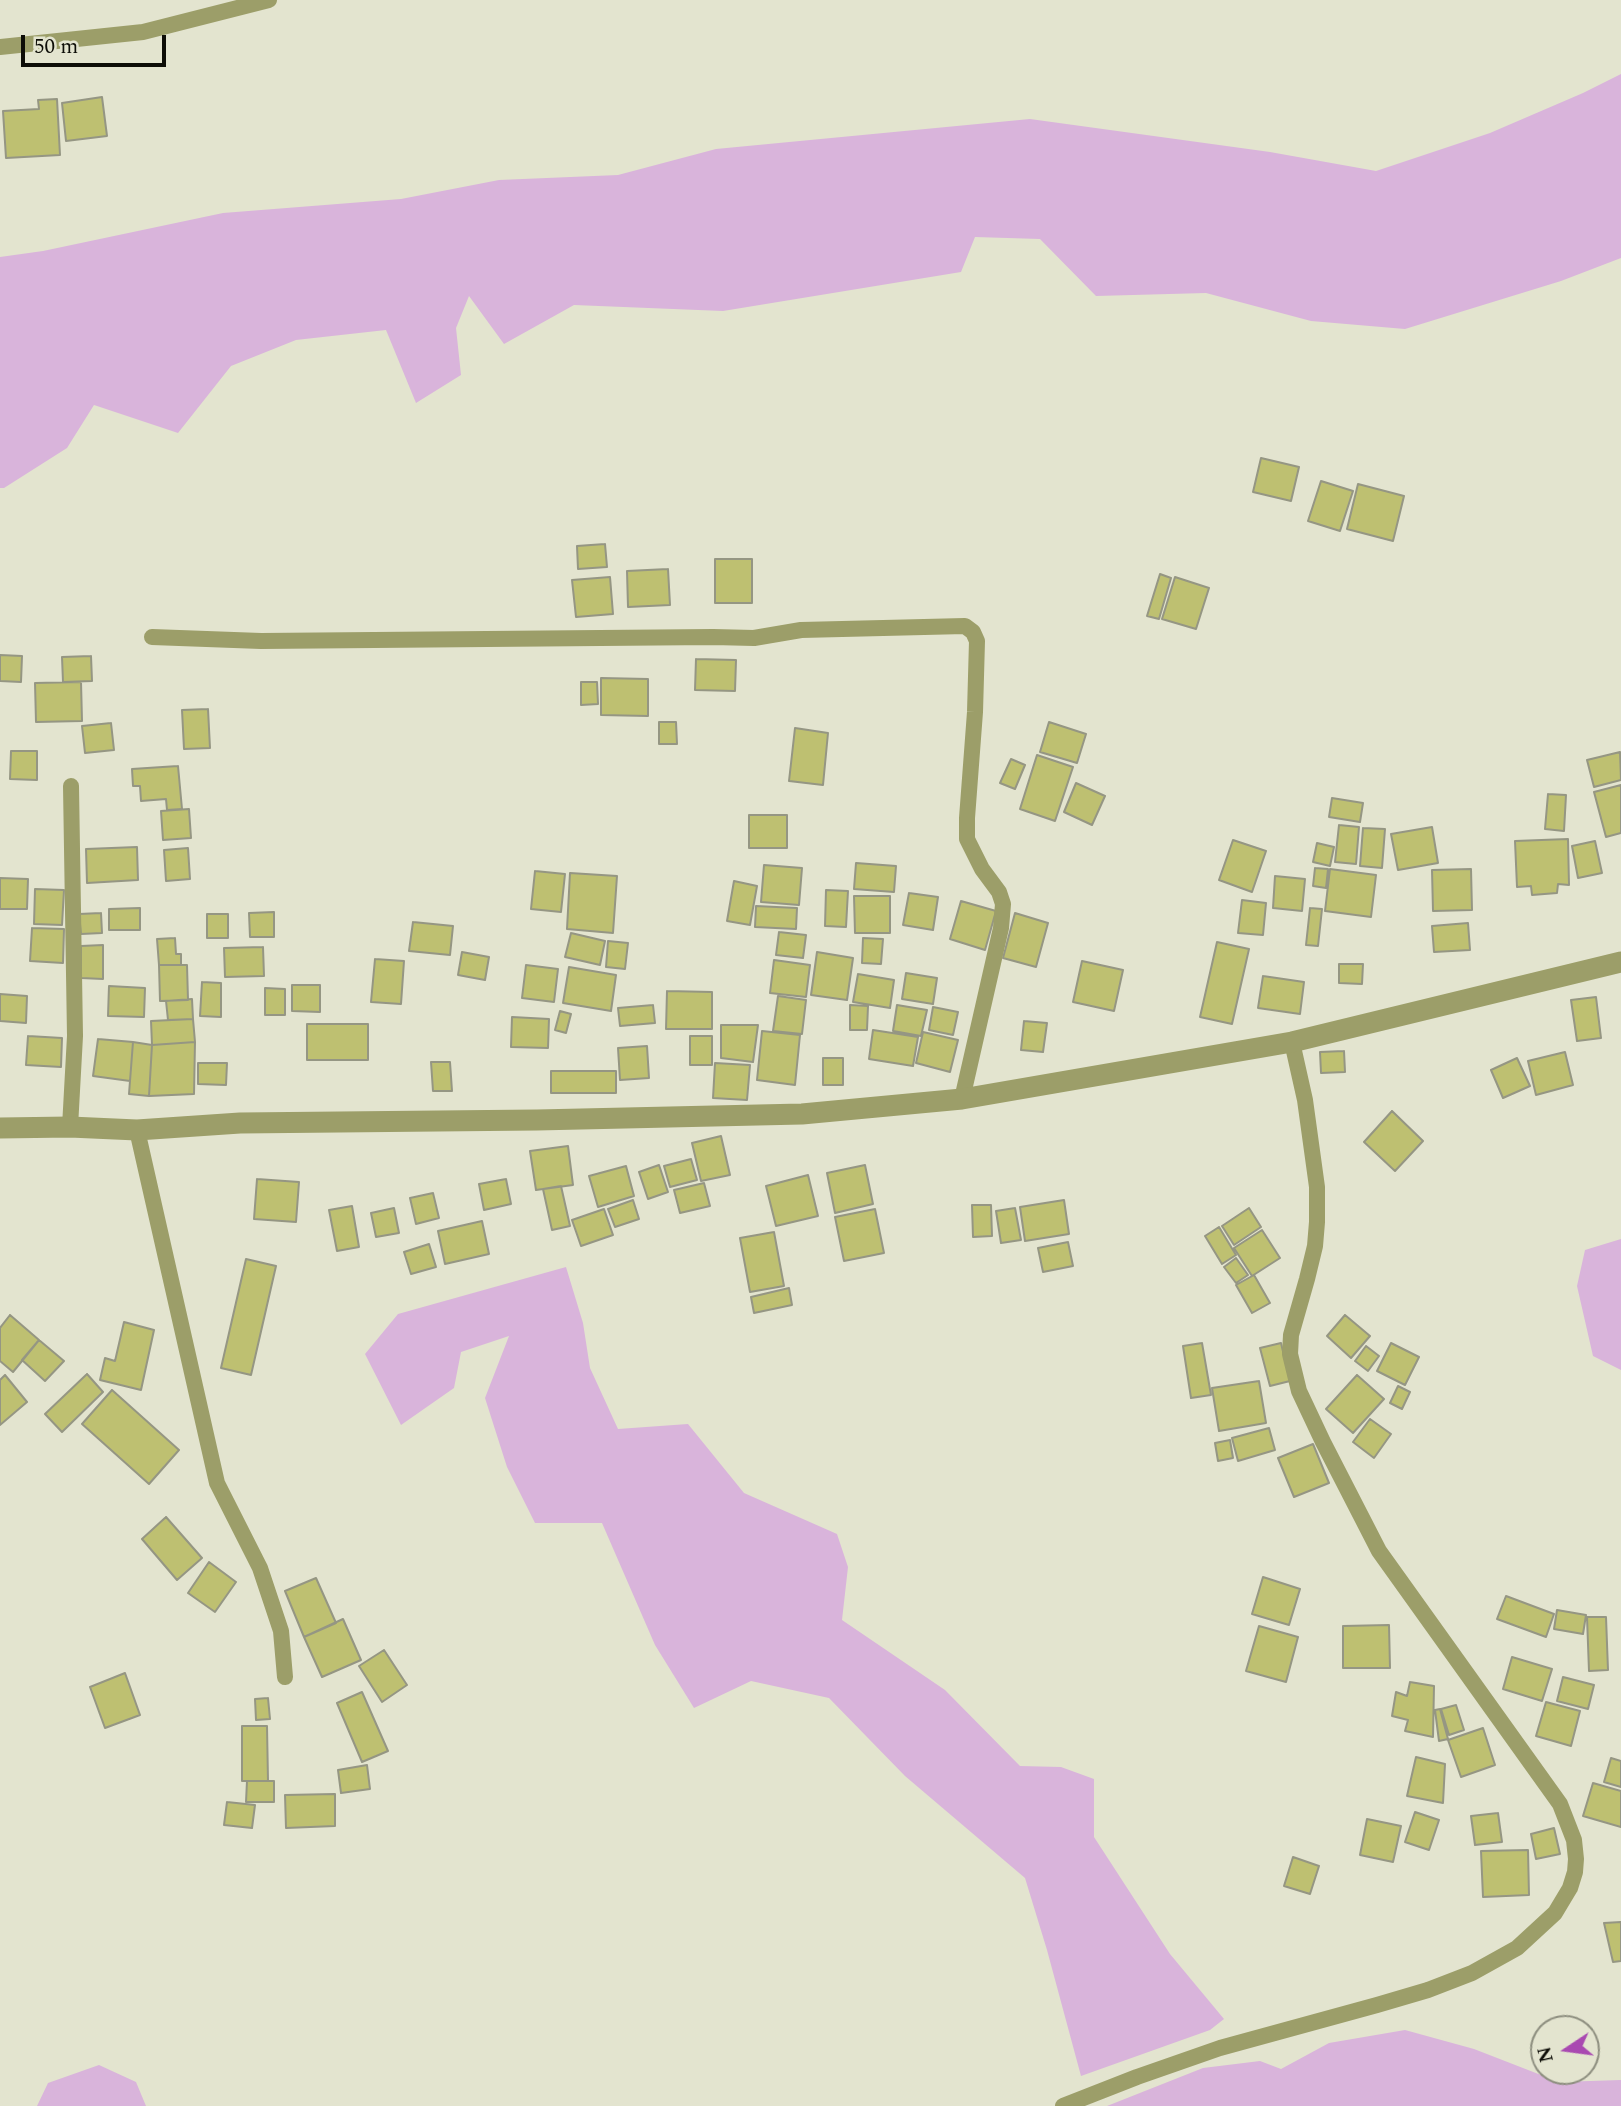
<!DOCTYPE html>
<style>
body{margin:0}
#map{position:relative;width:1621px;height:2106px;overflow:hidden;background:#e3e4cf;font-family:Spectral,serif}
canvas{display:block}
.north{position:absolute;left:1530px;top:2015px;width:70px;height:70px;box-sizing:border-box;background:#e3e4cf;border:2px solid #8d8e7f;border-radius:50%;rotate:257deg;font-size:19px;font-weight:700;line-height:28px;text-align:center;color:#0d0d07}
.north::after{content:'';display:block;margin:auto;width:24px;height:32px;background:#a949b1;clip-path:polygon(50% 0,100% 100%,50% 72%,0 100%)}
.scale{position:absolute;left:21px;top:35px;width:145px;height:32px;box-sizing:border-box;border:4px solid #0d0d07;border-top:0;padding-left:9px;font-size:21px;line-height:24px;white-space:nowrap;color:#0d0d07;-webkit-text-stroke:5px #e3e4cf;paint-order:stroke}
</style>
<div id="map">
<canvas width="1621" height="2106"></canvas>
<div class="north">N</div>
<div class="scale">50 m</div>
</div>
<script>
const ctx = document.querySelector('canvas').getContext('2d');
ctx.lineJoin = 'round';
function fill(path, color) { ctx.fillStyle = color; ctx.fill(path, 'evenodd'); }
const toPath = rows => new Path2D(rows.map(r => 'M' + r).join(''));
function trace(path, color, width, dash) { ctx.strokeStyle = color; ctx.lineWidth = width; ctx.lineCap = dash ? 'butt' : 'round'; ctx.setLineDash(dash || []); ctx.stroke(path); }
const green = toPath([
 [1621,74,1621,258,1561,281,1405,329,1311,321,1206,293,1096,296,1040,239,975,237,961,272,723,311,574,305,504,344,469,296,456,328,461,375,416,403,386,330,296,340,231,366,178,433,94,405,67,448,4,488,0,488,0,257,43,251,223,213,401,199,499,180,618,175,716,149,1030,119,1270,152,1376,171,1490,133,1583,93],
 [1621,1239,1621,1370,1593,1356,1577,1286,1585,1250],
 [566,1267,583,1323,590,1368,618,1429,688,1424,744,1493,837,1534,848,1567,842,1620,945,1690,1020,1766,1061,1767,1094,1779,1094,1837,1170,1954,1224,2019,1210,2030,1081,2076,1047,1950,1025,1878,905,1776,829,1698,751,1681,694,1708,655,1645,602,1523,535,1523,507,1467,485,1398,509,1336,461,1352,454,1388,401,1425,365,1354,398,1314],
 [1405,2030,1474,2049,1559,2082,1621,2080,1621,2106,1107,2106,1203,2068,1260,2061,1281,2069,1329,2043],
 [99,2065,136,2082,146,2106,37,2106,48,2083]
]);
const building = toPath([
 [102,97,107,136,66,141,62,103,102,97],
 [57,99,60,155,6,158,3,111,39,109,38,100,57,99],
 [1261,458,1299,467,1291,501,1253,492,1261,458],
 [1321,481,1353,491,1340,531,1308,521,1321,481],
 [1358,484,1404,496,1393,541,1347,529,1358,484],
 [605,544,607,567,578,569,577,546,605,544],
 [715,559,752,559,752,603,715,603,715,559],
 [668,569,670,605,628,607,627,571,668,569],
 [1160,574,1171,578,1159,619,1147,616,1160,574],
 [610,577,613,614,576,617,572,580,610,577],
 [1175,577,1209,588,1196,629,1162,619,1175,577],
 [0,655,22,656,21,682,0,681,0,655],
 [91,656,92,681,63,682,62,657,91,656],
 [696,659,736,660,735,691,695,690,696,659],
 [601,678,648,679,648,716,601,715,601,678],
 [81,682,82,721,36,722,35,683,81,682],
 [581,682,597,682,598,704,581,705,581,682],
 [208,709,210,748,184,749,182,710,208,709],
 [659,722,676,722,677,744,659,744,659,722],
 [1049,722,1086,734,1077,763,1040,752,1049,722],
 [111,723,114,750,85,753,82,726,111,723],
 [795,728,828,733,823,785,789,781,795,728],
 [11,751,37,751,37,780,10,779,11,751],
 [1620,752,1621,780,1594,787,1587,760,1620,752],
 [1037,755,1073,767,1055,821,1020,809,1037,755],
 [1011,759,1025,765,1015,789,1000,783,1011,759],
 [178,766,182,809,167,810,166,799,141,801,140,786,133,786,132,769,178,766],
 [1076,783,1105,796,1092,825,1064,812,1076,783],
 [1621,785,1621,833,1606,837,1594,792,1621,785],
 [1548,794,1566,795,1564,831,1545,829,1548,794],
 [1332,798,1363,803,1360,822,1329,817,1332,798],
 [189,809,191,838,163,840,161,811,189,809],
 [749,815,787,815,787,848,749,848,749,815],
 [1339,825,1359,827,1356,864,1335,862,1339,825],
 [1432,827,1438,863,1398,870,1391,834,1432,827],
 [1363,828,1385,829,1382,868,1360,866,1363,828],
 [1568,839,1569,885,1558,884,1557,893,1532,895,1531,886,1517,887,1515,841,1568,839],
 [1233,840,1266,851,1252,892,1219,880,1233,840],
 [1595,841,1602,873,1578,878,1572,846,1595,841],
 [1317,843,1334,847,1330,866,1313,862,1317,843],
 [137,847,138,880,87,883,86,849,137,847],
 [188,848,190,879,166,881,164,850,188,848],
 [856,863,896,866,894,892,854,889,856,863],
 [764,865,802,868,799,905,761,902,764,865],
 [1315,868,1328,869,1326,888,1313,886,1315,868],
 [1330,869,1376,875,1371,917,1325,911,1330,869],
 [1471,869,1472,910,1433,911,1432,870,1471,869],
 [535,871,565,874,561,912,531,909,535,871],
 [570,873,617,876,613,933,567,929,570,873],
 [1275,876,1305,879,1302,911,1273,908,1275,876],
 [0,878,28,879,27,909,0,909,0,878],
 [734,881,757,886,750,925,727,921,734,881],
 [35,889,64,890,62,925,34,924,35,889],
 [826,890,848,891,846,927,825,926,826,890],
 [909,893,938,897,933,930,903,925,909,893],
 [854,896,890,896,890,933,855,933,854,896],
 [1242,900,1266,903,1263,935,1238,933,1242,900],
 [961,901,996,911,985,950,950,939,961,901],
 [756,906,797,908,796,929,755,927,756,906],
 [140,908,140,930,109,930,109,909,140,908],
 [1310,908,1322,909,1318,946,1306,945,1310,908],
 [274,912,274,937,250,937,249,913,274,912],
 [101,913,102,933,81,934,79,914,101,913],
 [1015,913,1048,923,1036,967,1003,958,1015,913],
 [207,914,228,914,228,938,207,938,207,914],
 [413,922,453,926,450,955,409,951,413,922],
 [1468,923,1470,950,1434,952,1432,926,1468,923],
 [32,928,64,929,63,963,30,961,32,928],
 [779,932,806,935,803,958,776,955,779,932],
 [571,933,605,941,600,965,565,957,571,933],
 [175,938,176,954,181,954,181,965,159,965,157,939,175,938],
 [863,938,883,939,881,964,862,963,863,938],
 [608,941,628,943,625,969,606,967,608,941],
 [1217,942,1249,949,1232,1024,1200,1017,1217,942],
 [103,945,103,979,81,978,81,946,103,945],
 [263,947,264,976,225,977,224,948,263,947],
 [462,952,489,957,485,980,458,975,462,952],
 [817,952,853,958,847,1000,811,995,817,952],
 [375,959,404,961,401,1004,371,1002,375,959],
 [774,960,810,965,806,997,770,993,774,960],
 [1082,961,1123,970,1114,1011,1073,1002,1082,961],
 [1339,964,1363,964,1362,984,1339,983,1339,964],
 [159,965,187,965,188,1000,160,1001,159,965],
 [526,965,558,969,554,1002,522,998,526,965],
 [569,967,616,975,611,1011,563,1003,569,967],
 [906,973,937,978,933,1004,902,999,906,973],
 [858,974,894,980,890,1008,853,1002,858,974],
 [1263,976,1304,982,1300,1014,1258,1008,1263,976],
 [202,982,221,983,221,1017,200,1016,202,982],
 [292,985,320,985,320,1012,292,1011,292,985],
 [109,986,145,988,144,1017,108,1016,109,986],
 [265,988,285,989,285,1015,265,1015,265,988],
 [667,991,712,992,712,1029,666,1029,667,991],
 [0,994,27,996,26,1023,0,1021,0,994],
 [778,996,806,1000,802,1034,773,1031,778,996],
 [1596,997,1601,1038,1577,1041,1571,1000,1596,997],
 [192,999,193,1019,168,1020,166,1001,192,999],
 [653,1005,655,1023,620,1026,618,1008,653,1005],
 [850,1005,868,1006,867,1030,850,1030,850,1005],
 [897,1005,927,1010,921,1036,893,1031,897,1005],
 [933,1007,958,1012,953,1035,929,1030,933,1007],
 [560,1011,571,1014,566,1033,555,1030,560,1011],
 [512,1017,549,1019,548,1048,511,1047,512,1017],
 [193,1019,195,1042,152,1045,151,1021,193,1019],
 [1024,1021,1047,1023,1043,1052,1021,1050,1024,1021],
 [307,1024,368,1024,368,1060,307,1060,307,1024],
 [721,1025,758,1025,753,1062,721,1058,721,1025],
 [873,1030,918,1037,913,1066,869,1059,873,1030],
 [762,1031,800,1035,795,1085,757,1080,762,1031],
 [923,1032,958,1040,950,1072,916,1063,923,1032],
 [28,1036,62,1038,61,1067,26,1065,28,1036],
 [690,1036,712,1036,712,1065,690,1065,690,1036],
 [98,1039,133,1042,130,1081,93,1076,98,1039],
 [133,1042,152,1045,149,1096,129,1094,133,1042],
 [195,1042,194,1094,149,1096,152,1045,195,1042],
 [647,1046,649,1078,620,1080,618,1048,647,1046],
 [1344,1051,1345,1072,1321,1073,1320,1052,1344,1051],
 [1565,1052,1573,1085,1536,1095,1528,1061,1565,1052],
 [823,1058,843,1058,843,1085,823,1085,823,1058],
 [1517,1058,1530,1086,1503,1098,1491,1070,1517,1058],
 [431,1062,450,1062,452,1091,433,1091,431,1062],
 [198,1063,227,1063,226,1085,198,1084,198,1063],
 [715,1063,750,1065,747,1100,713,1098,715,1063],
 [551,1071,616,1071,616,1093,551,1093,551,1071],
 [1392,1111,1423,1141,1395,1171,1364,1142,1392,1111],
 [721,1136,730,1175,701,1181,692,1143,721,1136],
 [568,1146,573,1185,536,1190,530,1151,568,1146],
 [691,1159,697,1180,670,1187,664,1166,691,1159],
 [659,1165,668,1192,648,1199,639,1172,659,1165],
 [865,1165,873,1204,835,1213,827,1173,865,1165],
 [626,1166,634,1196,598,1207,589,1176,626,1166],
 [808,1175,818,1216,776,1226,766,1186,808,1175],
 [257,1179,299,1182,296,1222,254,1219,257,1179],
 [506,1179,511,1204,484,1210,479,1184,506,1179],
 [704,1183,710,1206,680,1213,674,1190,704,1183],
 [561,1186,570,1226,552,1230,543,1189,561,1186],
 [433,1193,439,1218,416,1224,410,1198,433,1193],
 [633,1200,639,1219,615,1227,608,1209,633,1200],
 [1064,1200,1069,1234,1025,1241,1020,1207,1064,1200],
 [972,1205,991,1205,992,1236,973,1237,972,1205],
 [352,1206,359,1247,337,1251,329,1210,352,1206],
 [394,1208,399,1233,376,1237,371,1213,394,1208],
 [1015,1208,1021,1240,1001,1243,996,1211,1015,1208],
 [1249,1208,1261,1227,1234,1245,1222,1226,1249,1208],
 [604,1209,613,1235,581,1246,572,1220,604,1209],
 [875,1209,884,1253,844,1261,835,1217,875,1209],
 [482,1221,489,1254,445,1264,438,1231,482,1221],
 [1219,1227,1236,1255,1222,1264,1205,1236,1219,1227],
 [1262,1230,1280,1258,1252,1276,1234,1248,1262,1230],
 [774,1232,784,1286,750,1292,740,1238,774,1232],
 [1068,1242,1073,1266,1043,1272,1038,1248,1068,1242],
 [429,1244,436,1267,411,1274,404,1252,429,1244],
 [1236,1258,1248,1275,1236,1283,1224,1267,1236,1258],
 [246,1259,276,1266,251,1375,221,1368,246,1259],
 [1254,1275,1270,1303,1252,1313,1236,1285,1254,1275],
 [789,1288,792,1305,754,1313,751,1297,789,1288],
 [10,1315,39,1340,13,1372,0,1361,0,1328,10,1315],
 [1345,1315,1370,1336,1351,1358,1327,1336,1345,1315],
 [124,1322,154,1330,141,1390,100,1380,105,1358,115,1361,124,1322],
 [39,1340,64,1361,45,1381,22,1360,39,1340],
 [1202,1343,1211,1395,1191,1398,1183,1346,1202,1343],
 [1281,1343,1290,1381,1270,1386,1260,1348,1281,1343],
 [1391,1343,1419,1357,1405,1385,1377,1371,1391,1343],
 [1366,1346,1379,1356,1368,1371,1355,1361,1366,1346],
 [87,1374,103,1392,62,1432,45,1414,87,1374],
 [5,1375,27,1402,0,1425,0,1380,5,1375],
 [1357,1375,1384,1399,1353,1433,1326,1409,1357,1375],
 [1259,1381,1266,1423,1219,1431,1212,1388,1259,1381],
 [1398,1386,1410,1392,1402,1409,1390,1403,1398,1386],
 [112,1390,179,1450,149,1484,82,1424,112,1390],
 [1370,1419,1391,1434,1374,1458,1353,1442,1370,1419],
 [1269,1428,1275,1450,1238,1461,1232,1438,1269,1428],
 [1230,1440,1233,1458,1218,1461,1215,1443,1230,1440],
 [1313,1444,1329,1483,1294,1497,1278,1458,1313,1444],
 [166,1517,202,1558,177,1580,142,1539,166,1517],
 [209,1562,236,1582,215,1612,188,1593,209,1562],
 [1263,1577,1300,1589,1289,1625,1252,1614,1263,1577],
 [316,1578,336,1623,304,1637,285,1591,316,1578],
 [1506,1596,1554,1614,1546,1637,1497,1619,1506,1596],
 [1557,1610,1586,1615,1583,1634,1554,1629,1557,1610],
 [1587,1617,1606,1617,1608,1670,1589,1671,1587,1617],
 [343,1619,361,1660,322,1677,304,1637,343,1619],
 [1389,1625,1390,1668,1343,1668,1343,1626,1389,1625],
 [1259,1626,1298,1637,1286,1682,1246,1671,1259,1626],
 [384,1650,407,1685,382,1702,359,1666,384,1650],
 [1512,1657,1552,1669,1542,1701,1503,1689,1512,1657],
 [125,1673,140,1715,105,1728,90,1687,125,1673],
 [1563,1677,1594,1685,1588,1709,1557,1701,1563,1677],
 [1410,1682,1434,1686,1433,1737,1405,1731,1408,1720,1392,1716,1396,1692,1407,1696,1410,1682],
 [362,1692,388,1751,362,1762,337,1703,362,1692],
 [268,1698,270,1719,256,1720,255,1699,268,1698],
 [1546,1702,1580,1711,1571,1746,1536,1736,1546,1702],
 [1456,1705,1464,1730,1449,1735,1441,1709,1456,1705],
 [1440,1709,1448,1739,1439,1741,1435,1710,1440,1709],
 [242,1726,267,1726,268,1781,242,1781,242,1726],
 [1483,1728,1495,1765,1461,1777,1448,1740,1483,1728],
 [1416,1757,1445,1764,1443,1803,1407,1796,1416,1757],
 [1611,1758,1621,1761,1621,1787,1604,1782,1611,1758],
 [367,1765,370,1789,341,1793,338,1770,367,1765],
 [247,1781,274,1781,274,1802,246,1802,247,1781],
 [1593,1783,1621,1791,1621,1827,1583,1816,1593,1783],
 [335,1794,335,1826,286,1828,285,1795,335,1794],
 [227,1802,255,1805,252,1828,224,1825,227,1802],
 [1415,1812,1439,1820,1429,1850,1405,1842,1415,1812],
 [1498,1813,1502,1842,1475,1845,1471,1816,1498,1813],
 [1367,1819,1401,1826,1393,1862,1360,1855,1367,1819],
 [1554,1828,1560,1854,1536,1859,1531,1834,1554,1828],
 [1528,1850,1529,1895,1483,1897,1481,1851,1528,1850],
 [1293,1857,1319,1866,1310,1894,1284,1886,1293,1857],
 [1621,1922,1621,1961,1613,1962,1604,1923,1621,1922]
]);
const minor = toPath([
 [0,47,143,32,269,0],
 [152,637,261,641,713,637,754,638,801,630,965,626,973,632,977,641,975,712,967,818,967,839,982,869,999,892,1003,904,1001,928,962,1099],
 [70,1127,75,1036,71,786],
 [137,1130,217,1483,260,1568,281,1631,285,1677],
 [1063,2106,1137,2077,1220,2048,1377,2005,1428,1990,1472,1973,1517,1948,1555,1913,1570,1888,1575,1872,1576,1859,1574,1840,1560,1804,1379,1551,1323,1442,1299,1391,1290,1354,1291,1335,1307,1279,1315,1246,1317,1222,1317,1187,1305,1100,1292,1042]
]);
const tertiary = toPath([
 [0,1128,70,1127,137,1130,240,1123,537,1120,802,1114,962,1099,1292,1042,1621,962]
]);
fill(green, '#d9b4db');
fill(building, '#bec071');
trace(building, '#959683', 2);
trace(minor, '#9c9e69', 16);
trace(tertiary, '#9c9e69', 21);
</script>
